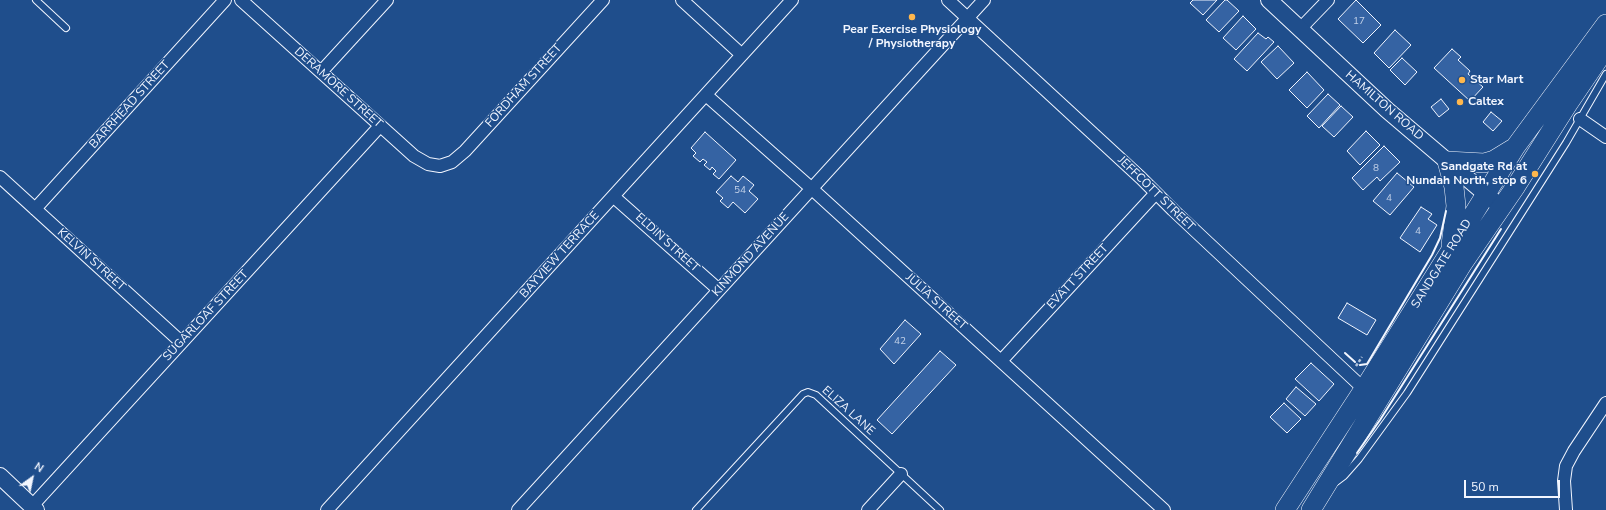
<!DOCTYPE html>
<style>
body{margin:0}
#map{position:relative;width:1606px;height:510px;overflow:hidden;background:#1f4e8c;font-family:"Nunito Sans",sans-serif}
canvas{display:block}
.north{position:absolute;left:12px;top:458px;width:40px;height:40px;-webkit-text-stroke:3px #1f4e8c;paint-order:stroke;rotate:33deg;font-size:11px;font-weight:700;line-height:16px;text-align:center;color:#f2f6ff}
.north::after{content:'';display:block;margin:auto;width:14px;height:18px;background:#f2f6ff;clip-path:polygon(50% 0,100% 100%,50% 72%,0 100%)}
.scale{position:absolute;left:1464px;top:480px;width:96px;height:18px;box-sizing:border-box;border:2px solid #f2f6ff;border-top:0;padding-left:5px;font-size:12px;line-height:14px;white-space:nowrap;color:#f2f6ff;-webkit-text-stroke:3px #1f4e8c;paint-order:stroke}
</style>
<div id="map">
<canvas width="1606" height="510"></canvas>
<div class="north">N</div>
<div class="scale">50 m</div>
</div>
<script>
const ctx = document.querySelector('canvas').getContext('2d');
ctx.lineJoin = 'round';
function fill(path, color) { ctx.fillStyle = color; ctx.fill(path, 'evenodd'); }
const toPath = rows => new Path2D(rows.map(r => 'M' + r).join(''));
function trace(path, color, width, dash) { ctx.strokeStyle = color; ctx.lineWidth = width; ctx.lineCap = dash ? 'butt' : 'round'; ctx.setLineDash(dash || []); ctx.stroke(path); }
function write(font, color, halo, rows, align = 'center') {
  ctx.font = font + ' "Nunito Sans",sans-serif'; ctx.lineWidth = 3; ctx.setLineDash([]); ctx.textBaseline = 'middle'; ctx.strokeStyle = halo; ctx.fillStyle = color; for (const [text, x, y, turn = 0] of rows) {
    ctx.save(); ctx.translate(x, y); ctx.rotate((+turn || 0) * Math.PI / 180); ctx.textAlign = isNaN(turn) ? turn : align; if (halo) ctx.strokeText(text, 0, 0); ctx.fillText(text, 0, 0); ctx.restore();
  }
}
const building = toPath([
 [1193,0,1217,0,1203,15,1190,3,1193,0],
 [1225,0,1227,0,1239,11,1219,32,1206,20,1225,0],
 [1356,0,1381,25,1363,43,1338,19,1356,0],
 [1243,16,1256,29,1236,50,1223,38,1243,16],
 [1395,30,1411,45,1389,68,1374,53,1395,30],
 [1258,33,1266,39,1268,37,1274,42,1247,71,1234,59,1258,33],
 [1278,46,1294,63,1277,79,1261,62,1278,46],
 [1452,49,1461,57,1458,60,1470,71,1468,74,1483,87,1470,101,1434,68,1452,49],
 [1402,58,1417,72,1405,85,1390,70,1402,58],
 [1307,72,1324,90,1307,108,1289,90,1307,72],
 [1328,94,1340,105,1319,128,1307,116,1328,94],
 [1441,99,1449,109,1439,117,1431,107,1441,99],
 [1341,106,1353,117,1334,137,1322,126,1341,106],
 [1491,112,1502,121,1493,131,1483,122,1491,112],
 [1366,131,1380,145,1360,165,1347,151,1366,131],
 [705,132,736,160,719,179,713,174,716,171,712,167,710,170,704,165,707,162,703,159,700,162,693,156,696,153,691,148,705,132],
 [1384,146,1400,162,1380,181,1377,177,1363,190,1352,178,1384,146],
 [1397,173,1414,187,1390,215,1373,201,1397,173],
 [731,176,738,182,743,176,754,185,749,191,758,199,745,213,733,202,728,208,720,201,723,198,716,192,731,176],
 [1421,207,1432,214,1428,219,1437,225,1420,252,1400,238,1421,207],
 [1347,303,1376,320,1367,335,1338,318,1347,303],
 [905,320,921,334,894,364,880,349,905,320],
 [940,351,956,365,892,434,877,420,940,351],
 [1311,363,1334,384,1319,401,1295,379,1311,363],
 [1296,387,1316,404,1305,416,1286,399,1296,387],
 [1284,403,1301,419,1287,433,1270,417,1284,403]
]);
const path = toPath([
 [1356,366,1362,357]
]);
const service = toPath([
 [36,0,66,28],
 [1336,482,1344,476,1359,459,1407,393,1533,195,1566,143,1606,74],
 [696,510,803,394,808,392,816,395,940,510]
]);
const minor = toPath([
 [241,0,414,156,428,164,440,166,452,162,465,151,603,0],
 [682,0,742,55],
 [948,0,1141,178,1173,210,1364,389],
 [1300,29,1328,0],
 [321,72,387,0],
 [706,95,811,188,1164,510],
 [1580,119,1606,137],
 [0,177,181,342],
 [614,197,719,290],
 [35,209,225,0],
 [1001,361,1156,193],
 [32,506,380,126],
 [327,510,792,0],
 [518,510,984,0],
 [868,510,901,474],
 [1566,510,1564,481,1566,466,1574,451,1606,403]
]);
const secondary = toPath([
 [1269,0,1387,110,1501,207],
 [0,476,36,510]
]);
const trunk = toPath([
 [1451,245,1456,206,1454,187,1447,161,1484,163,1494,160,1512,149],
 [1285,510,1364,389,1516,146,1606,24],
 [1311,510,1463,263,1516,186,1568,104,1606,48]
]);
const wall = toPath([
 [1345,353,1355,362],
 [1360,365,1367,364,1432,255,1440,238,1446,211],
 [1357,453,1380,420,1501,229]
]);
const markers = [
 [912,17,4,"#ffb74d"],
 [1462,80,4,"#ffb74d"],
 [1460,102,4,"#ffb74d"],
 [1535,174,4,"#ffb74d"]
];
const numberNames = [
 ["17",1359,22],
 ["8",1376,169],
 ["54",740,191],
 ["4",1389,199],
 ["4",1418,232],
 ["42",900,342]
];
const poiNames = [
 ["Pear Exercise Physiology",912,30,"center"],
 ["/ Physiotherapy",912,44,"center"],
 ["Star Mart",1470,80],
 ["Caltex",1468,102],
 ["Sandgate Rd at",1527,167,"right"],
 ["Nundah North, stop 6",1527,181,"right"]
];
const streetNames = [
 ["FORDHAM STREET",524,86,-48],
 ["DERAMORE STREET",338,88,42],
 ["BARRHEAD STREET",130,105,-48],
 ["HAMILTON ROAD",1384,106,41],
 ["JEFFCOTT STREET",1156,194,44],
 ["ELDIN STREET",667,243,42],
 ["BAYVIEW TERRACE",560,255,-48],
 ["KINMOND AVENUE",751,255,-48],
 ["KELVIN STREET",91,260,42],
 ["SANDGATE ROAD",1442,264,-58],
 ["EVATT STREET",1078,277,-47],
 ["JULIA STREET",936,302,42],
 ["SUGARLOAF STREET",206,316,-47],
 ["ELIZA LANE",848,411,42]
];
fill(building, '#3563a3');
trace(building, '#f2f6ff', 1);
trace(service, '#f2f6ff', 8);
trace(minor, '#f2f6ff', 14);
trace(secondary, '#f2f6ff', 18);
trace(trunk, '#f2f6ff', 20);
trace(path, '#b3c4dc', 2.5, [3, 2]);
trace(service, '#1f4e8c', 6);
trace(minor, '#1f4e8c', 12);
trace(secondary, '#1f4e8c', 16);
trace(trunk, '#1f4e8c', 19);
trace(wall, '#f2f6ff', 2);
for (const [x, y, r, color] of markers) { const dot = new Path2D(); dot.arc(x, y, r, 0, 2 * Math.PI); ctx.fillStyle = color; ctx.fill(dot); trace(dot, '#1f4e8c', 1.5); }
write('10px', '#c3d1e8', null, numberNames);
write('bold 12px', '#f2f6ff', '#1f4e8c', poiNames, 'left');
write('12px', '#f2f6ff', '#1f4e8c', streetNames);
</script>
